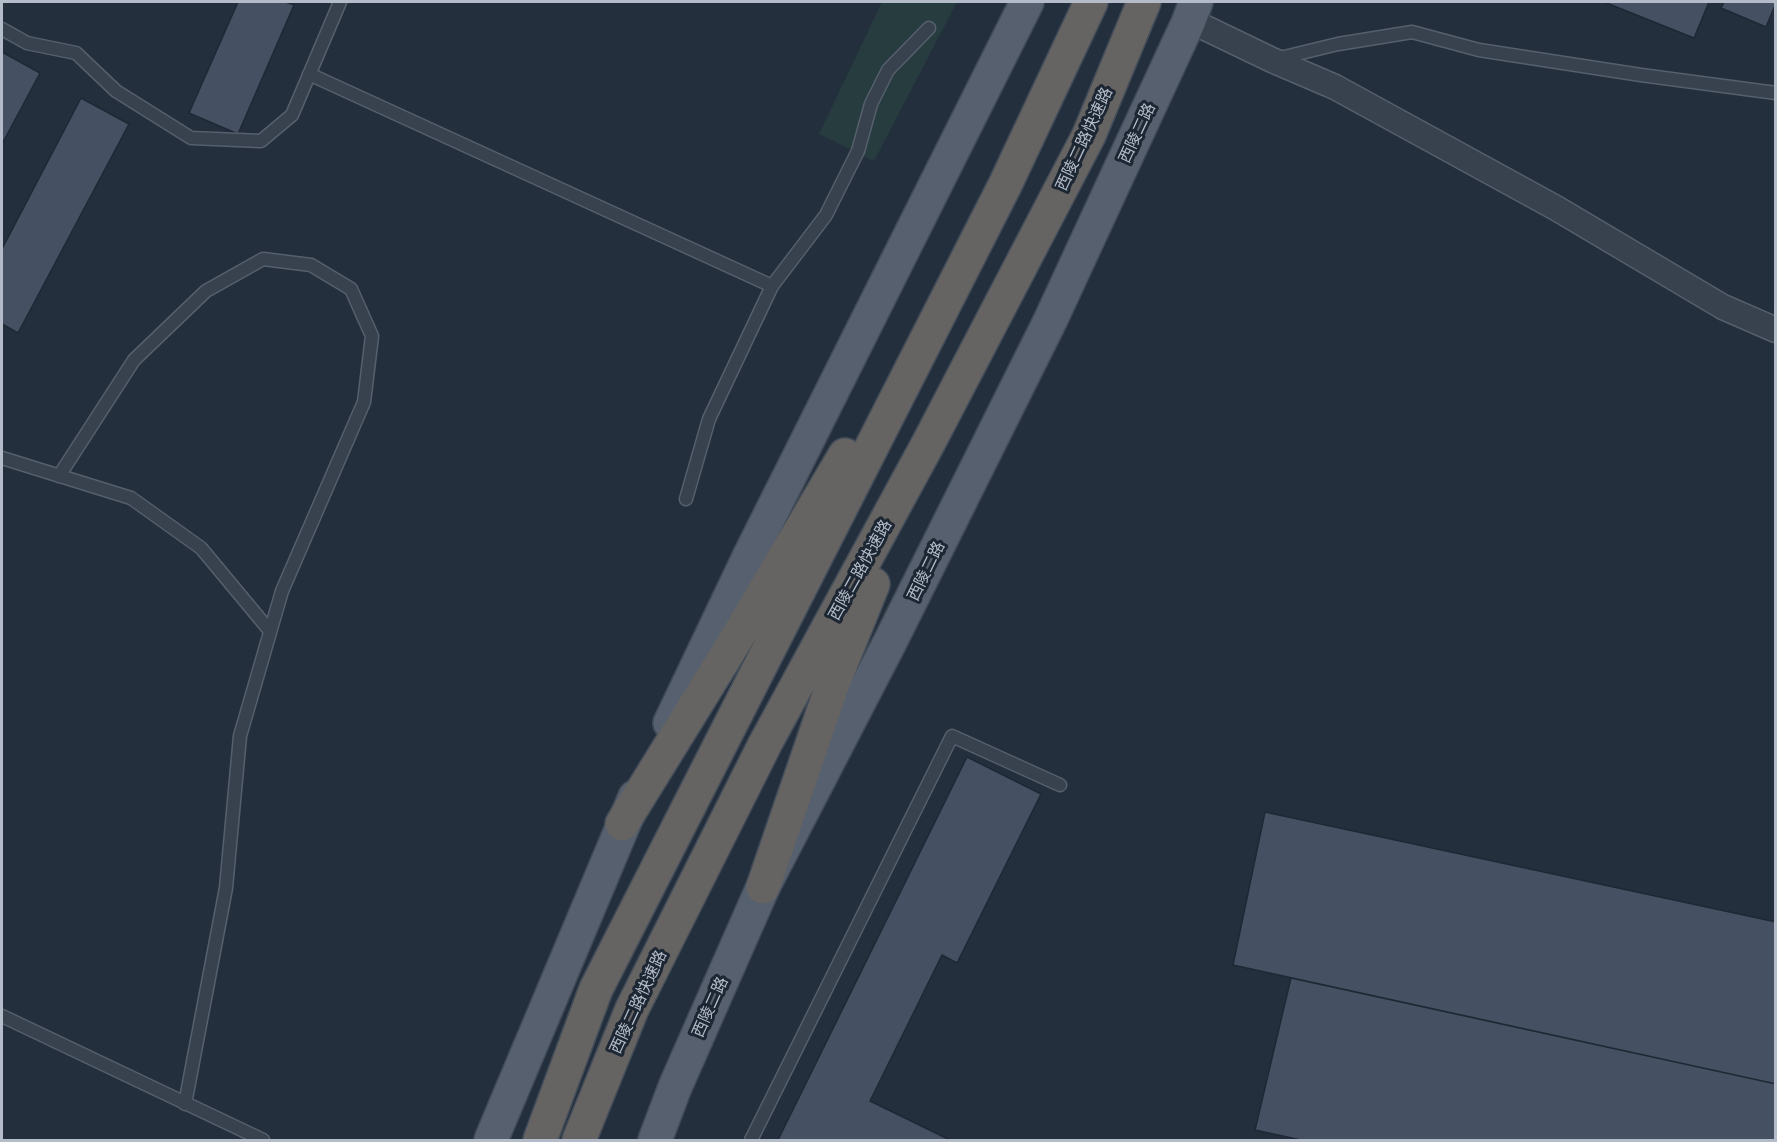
<!DOCTYPE html>
<meta charset="utf-8">
<style>
body{margin:0}
#map{position:relative;width:1777px;height:1142px;overflow:hidden;background:#242f3e;font-family:Barlow,sans-serif}
canvas{display:block}
.frame{position:absolute;inset:0;border:3px solid #b4bcc9;pointer-events:none}
</style>
<div id="map">
<canvas width="1777" height="1142"></canvas>
<div class="frame"></div>
</div>
<script>
const ctx = document.querySelector('canvas').getContext('2d');
ctx.lineJoin = 'round';
function fill(path, color) { ctx.fillStyle = color; ctx.fill(path, 'evenodd'); }
const toPath = rows => new Path2D(rows.map(r => 'M' + r).join(''));
function trace(path, color, width, dash) { ctx.strokeStyle = color; ctx.lineWidth = width; ctx.lineCap = dash ? 'butt' : 'round'; ctx.setLineDash(dash || []); ctx.stroke(path); }
function write(font, color, halo, rows, align = 'center') {
  ctx.font = font + ' Barlow,"Noto Sans SC",sans-serif'; ctx.lineWidth = 6; ctx.setLineDash([]); ctx.textBaseline = 'middle'; ctx.strokeStyle = halo; ctx.fillStyle = color; for (const [text, x, y, turn = 0] of rows) {
    ctx.save(); ctx.translate(x, y); ctx.rotate((+turn || 0) * Math.PI / 180); ctx.textAlign = isNaN(turn) ? turn : align; if (halo) ctx.strokeText(text, 0, 0); ctx.fillText(text, 0, 0); ctx.restore();
  }
}
const green = toPath([
 [882,2,957,2,874,161,819,134]
]);
const building = toPath([
 [238,2,286,2,294,5,238,134,189,113,238,2],
 [1604,2,1709,2,1694,38,1604,2],
 [1724,2,1776,2,1776,3,1766,27,1721,8,1724,2],
 [2,52,40,73,2,144,2,52],
 [81,98,129,124,18,333,2,324,2,249,81,98],
 [967,757,1041,794,957,963,942,955,870,1101,950,1140,778,1140,967,757],
 [1265,812,1776,922,1776,1084,1233,965,1265,812],
 [1291,978,1776,1084,1776,1140,1301,1140,1255,1130,1291,978]
]);
const service = toPath([
 [2,29,27,43,76,53,116,91,191,138,261,141,292,115,340,2],
 [1276,59,1338,44,1412,32,1479,50,1641,75,1776,93],
 [309,74,772,286],
 [2,458,131,498,201,548,270,631],
 [59,476,134,360,206,291,263,259,311,265,351,289,372,336,364,402,282,591,240,736,226,888,185,1104],
 [686,499,709,419,772,286,826,215,858,151,871,104,888,70,929,28],
 [2,1016,263,1140],
 [751,1140,952,736,1060,785]
]);
const minor = toPath([
 [1189,20,1272,60,1335,87,1556,208,1723,307,1776,330]
]);
const primary = toPath([
 [670,723,750,555,1027,2],
 [491,1140,635,797],
 [655,1140,675,1087,763,887,890,642,1050,321,1188,23,1196,2]
]);
const trunk = toPath([
 [622,824,735,641,845,455],
 [763,887,832,686,873,584],
 [540,1140,596,989,1005,185,1091,2],
 [579,1140,632,1009,765,744,929,442,1089,135,1144,2]
]);
const streetNames = [
 ["西陵二路",1137,133,-65],
 ["西陵二路快速路",1084,139,-65],
 ["西陵二路快速路",860,570,-61],
 ["西陵二路",926,571,-64],
 ["西陵二路快速路",638,1002,-65],
 ["西陵二路",710,1007,-66]
];
fill(green, '#263c3f');
fill(building, '#455162');
trace(building, '#1f2835', 1.5);
trace(service, '#565f6c', 15);
trace(minor, '#565f6c', 27);
trace(primary, '#414a57', 36);
trace(trunk, '#434c59', 36);
trace(service, '#38414e', 12);
trace(minor, '#38414e', 24);
trace(primary, '#56606e', 33);
trace(trunk, '#656462', 33);
write('16px', '#b4bcc9', '#1d2633', streetNames);
</script>
